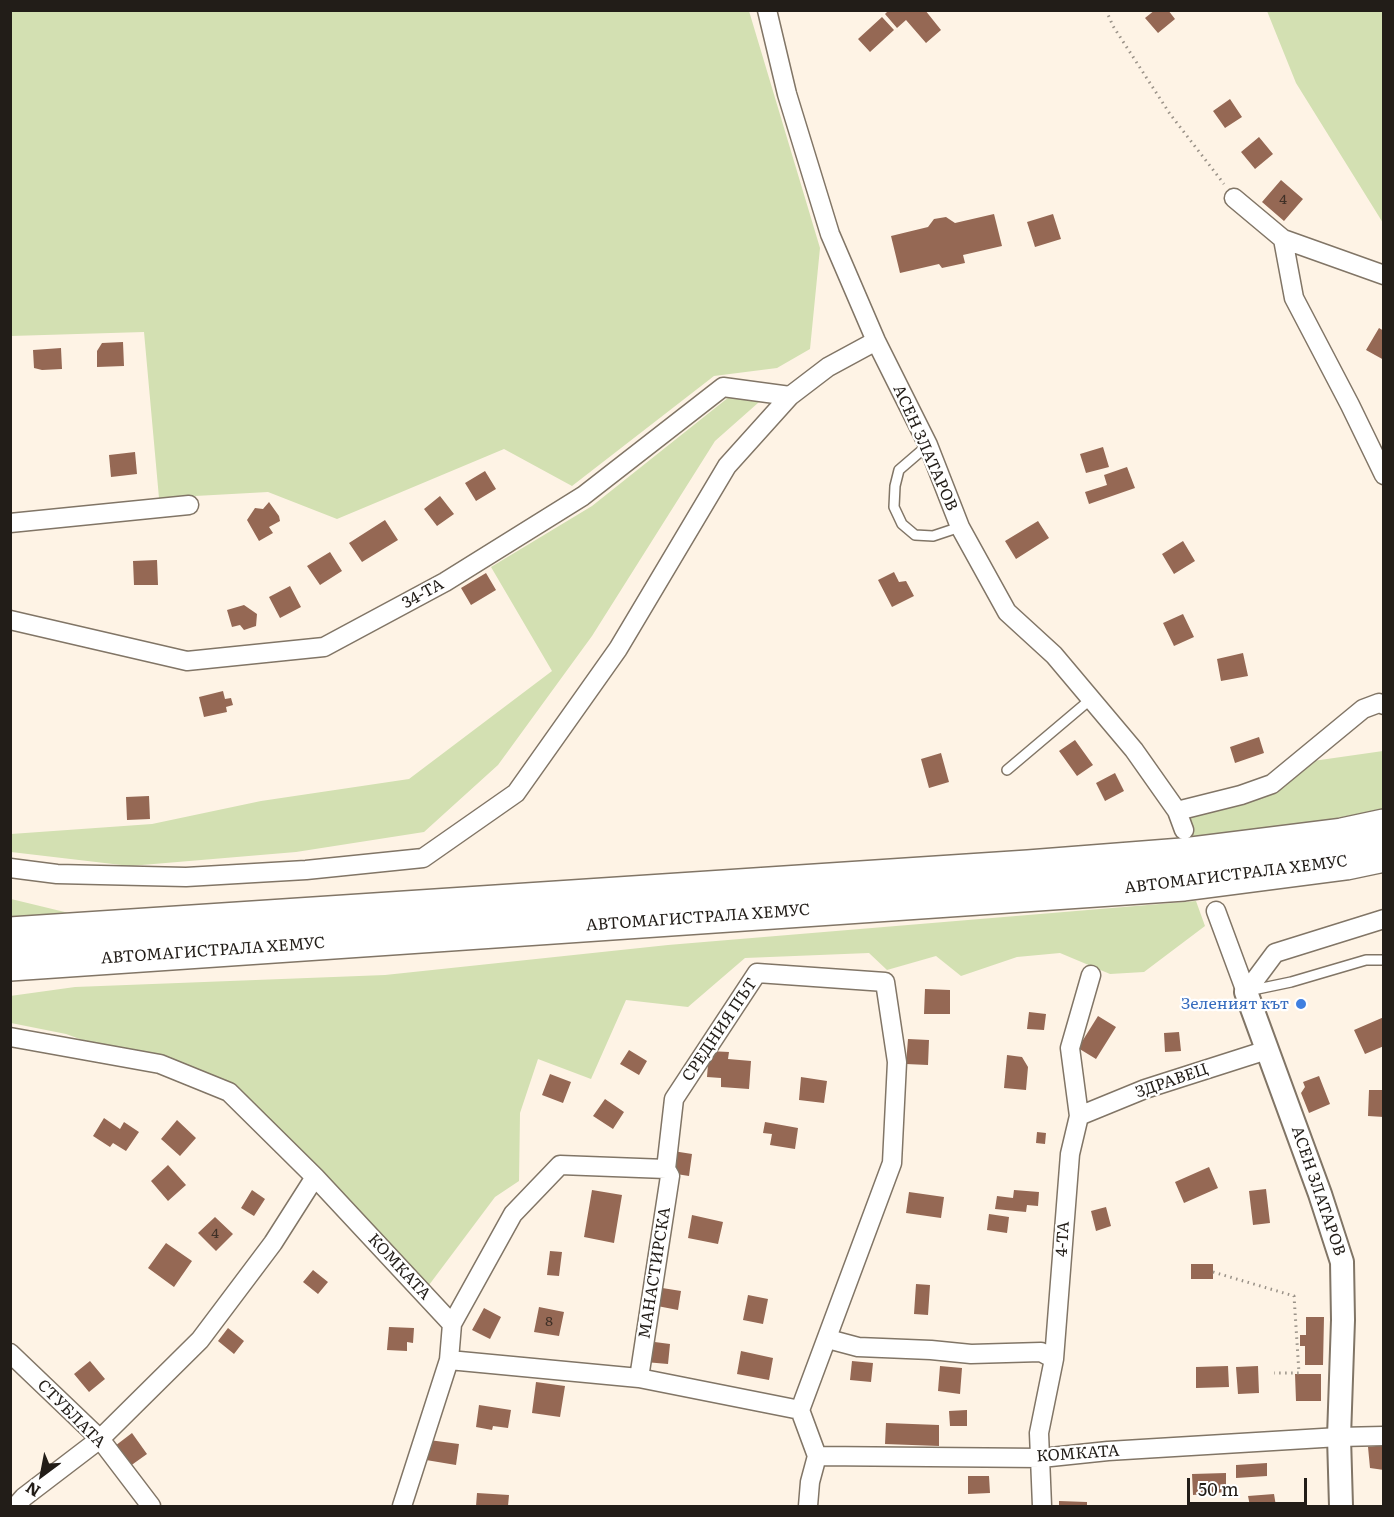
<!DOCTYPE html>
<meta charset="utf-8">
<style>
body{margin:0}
#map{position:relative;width:1394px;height:1517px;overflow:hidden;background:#fef3e5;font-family:Literata,serif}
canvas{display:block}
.frame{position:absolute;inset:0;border:12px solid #221d18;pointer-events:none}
.north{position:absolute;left:12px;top:1445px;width:60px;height:60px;-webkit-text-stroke:4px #fff;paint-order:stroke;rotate:212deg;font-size:16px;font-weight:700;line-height:24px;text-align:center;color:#221d18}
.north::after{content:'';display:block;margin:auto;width:21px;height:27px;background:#221d18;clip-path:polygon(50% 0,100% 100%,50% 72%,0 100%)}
.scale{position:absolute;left:1187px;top:1478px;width:120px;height:27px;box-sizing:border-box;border:3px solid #221d18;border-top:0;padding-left:8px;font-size:18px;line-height:21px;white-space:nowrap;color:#221d18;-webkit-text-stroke:4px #fff;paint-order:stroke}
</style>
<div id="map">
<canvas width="1394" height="1517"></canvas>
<div class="frame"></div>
<div class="north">N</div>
<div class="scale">50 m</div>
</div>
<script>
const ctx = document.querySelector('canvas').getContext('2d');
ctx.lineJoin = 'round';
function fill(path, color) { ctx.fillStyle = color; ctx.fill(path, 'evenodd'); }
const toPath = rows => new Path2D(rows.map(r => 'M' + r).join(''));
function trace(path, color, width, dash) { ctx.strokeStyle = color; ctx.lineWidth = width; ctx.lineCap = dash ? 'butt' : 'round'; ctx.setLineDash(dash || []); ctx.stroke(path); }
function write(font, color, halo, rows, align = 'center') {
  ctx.font = font + ' Literata,serif'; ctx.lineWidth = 4.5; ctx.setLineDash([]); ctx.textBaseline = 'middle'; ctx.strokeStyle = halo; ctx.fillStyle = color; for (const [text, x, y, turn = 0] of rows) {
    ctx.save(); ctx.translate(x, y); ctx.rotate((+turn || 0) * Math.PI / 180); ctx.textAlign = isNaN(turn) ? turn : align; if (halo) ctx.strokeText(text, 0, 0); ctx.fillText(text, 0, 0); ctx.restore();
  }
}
const green = toPath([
 [11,11,749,11,820,248,810,349,777,368,714,376,572,486,504,449,337,519,268,492,159,498,144,332,11,336],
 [1267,11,1383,11,1383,223,1296,83],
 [767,395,715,441,592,636,498,765,424,832,296,852,130,866,11,852,11,834,152,824,261,801,409,779,552,671,491,567,592,506,729,397],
 [1383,751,1383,810,1290,826,1193,837,1181,814,1299,763],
 [11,899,73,914,11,918],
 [1196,901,1205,926,1144,972,1110,974,1060,953,1017,957,961,976,936,956,887,970,869,953,745,958,688,1007,626,1000,591,1079,538,1059,520,1113,519,1181,495,1197,429,1285,311,1163,214,1088,66,1034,11,1023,10,996,75,987,385,975,668,945]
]);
const building = toPath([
 [889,10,925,10,941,30,926,43,906,20,897,28,885,14],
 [1155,10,1168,10,1175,19,1158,33,1145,18],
 [882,17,894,30,870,52,858,39],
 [1230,99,1242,117,1225,128,1213,111],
 [1259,137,1273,154,1255,169,1241,152],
 [1281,180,1303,199,1284,221,1262,202],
 [994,214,1002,246,963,255,965,263,942,268,939,264,900,273,891,236,928,227,934,219,946,217,955,223],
 [1053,214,1061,239,1035,247,1027,222],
 [1379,328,1384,331,1384,360,1366,350],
 [123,342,124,366,97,367,97,351,102,343],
 [61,348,62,369,42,370,34,368,33,350],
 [1103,447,1109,467,1086,473,1080,454],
 [135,452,137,474,111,477,109,455],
 [1127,467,1135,488,1089,504,1085,492,1107,485,1104,475],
 [485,471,496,489,476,501,465,483],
 [440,496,454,514,437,526,424,509],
 [269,502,279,516,280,521,269,527,273,533,259,541,247,520,255,508,263,509],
 [385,520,398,540,362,562,349,543],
 [1038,521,1049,538,1016,559,1005,541],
 [1183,541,1195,561,1174,574,1162,554],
 [330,552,342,571,320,585,307,566],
 [157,560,158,585,134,585,133,561],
 [894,572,899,582,906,581,914,596,892,607,878,580],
 [486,573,496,590,471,605,461,588],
 [290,586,301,607,280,618,269,597],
 [244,605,257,614,256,626,244,630,240,625,232,627,227,610],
 [1183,614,1194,637,1174,646,1163,623],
 [1243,653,1248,676,1221,681,1217,659],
 [223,691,225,699,231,698,233,705,226,707,227,712,204,717,199,697],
 [1259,737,1264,753,1235,763,1230,747],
 [1075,740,1093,765,1077,776,1059,751],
 [941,753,949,782,929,788,921,759],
 [1115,773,1124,791,1105,801,1096,783],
 [149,796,150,819,127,820,126,797],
 [925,989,950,990,950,1014,924,1014],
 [1029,1012,1046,1014,1044,1030,1027,1029],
 [1098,1016,1116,1027,1096,1059,1078,1048],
 [1384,1017,1384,1046,1365,1054,1354,1030],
 [1179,1032,1181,1051,1165,1052,1164,1033],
 [908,1039,929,1040,928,1065,906,1064],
 [629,1050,647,1061,639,1075,620,1064],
 [709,1051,729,1052,728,1059,751,1061,749,1089,721,1087,721,1078,707,1077],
 [1007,1055,1022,1057,1028,1067,1026,1090,1004,1088],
 [550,1074,571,1082,563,1103,542,1095],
 [1319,1076,1330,1104,1309,1113,1301,1093,1305,1087,1303,1082],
 [801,1077,827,1081,824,1103,799,1100],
 [1369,1090,1384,1090,1384,1117,1368,1116],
 [605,1099,624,1112,613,1129,593,1116],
 [104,1118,120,1129,124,1122,139,1132,126,1151,113,1143,110,1147,93,1136],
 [177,1120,196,1138,180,1156,161,1139],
 [765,1122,798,1128,795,1149,770,1145,772,1134,763,1133],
 [1037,1132,1046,1133,1045,1144,1036,1143],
 [673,1151,692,1154,689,1176,670,1173],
 [168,1165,186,1185,168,1201,151,1181],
 [1209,1167,1218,1188,1184,1203,1175,1182],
 [1266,1189,1270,1223,1253,1225,1249,1191],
 [252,1190,265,1199,254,1216,241,1208],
 [592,1190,622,1195,614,1243,584,1237],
 [1014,1190,1039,1192,1038,1206,1027,1205,1026,1212,995,1209,997,1196,1013,1198],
 [909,1192,944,1197,941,1218,906,1213],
 [1106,1207,1111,1226,1096,1231,1091,1211],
 [989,1214,1009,1217,1007,1233,987,1230],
 [692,1215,723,1222,718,1244,688,1238],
 [215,1217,233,1234,216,1251,198,1233],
 [166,1243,192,1261,174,1287,148,1268],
 [550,1251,562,1252,559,1276,547,1275],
 [1191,1264,1213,1264,1213,1279,1191,1279],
 [313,1270,328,1282,318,1294,303,1282],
 [916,1284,930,1285,928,1315,914,1314],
 [656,1287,681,1291,678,1310,652,1305],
 [748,1295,768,1299,763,1324,743,1320],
 [539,1307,564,1312,559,1336,534,1332],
 [484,1308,501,1317,490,1339,472,1330],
 [1306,1317,1324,1317,1323,1365,1305,1365,1305,1346,1300,1346,1300,1335,1306,1335],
 [389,1327,414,1328,413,1343,407,1342,407,1351,387,1350],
 [228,1328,244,1341,234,1354,218,1341],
 [647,1341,670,1344,668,1364,645,1362],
 [741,1351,773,1358,769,1380,737,1374],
 [90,1361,105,1379,89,1392,74,1374],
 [852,1361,873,1363,871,1382,850,1380],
 [940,1366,962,1368,960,1394,938,1391],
 [1228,1366,1229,1387,1196,1388,1196,1367],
 [1258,1366,1259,1393,1238,1394,1236,1367],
 [1295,1374,1321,1374,1321,1401,1296,1401],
 [536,1382,565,1386,560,1417,532,1413],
 [479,1405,511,1410,508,1428,493,1426,492,1430,476,1427],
 [967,1410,967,1426,950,1426,949,1411],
 [886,1423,939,1425,939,1446,885,1444],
 [132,1433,147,1454,126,1469,111,1449],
 [429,1440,459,1444,456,1465,426,1460],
 [1384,1445,1384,1470,1370,1468,1368,1447],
 [1267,1463,1267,1476,1236,1478,1236,1465],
 [1226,1473,1226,1492,1193,1495,1192,1474],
 [968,1476,989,1476,990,1493,968,1494],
 [477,1493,509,1495,508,1506,476,1506],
 [1274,1494,1276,1506,1250,1506,1248,1496],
 [1059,1501,1087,1502,1087,1506,1059,1506]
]);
const path = toPath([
 [1106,10,1113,26,1170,114,1224,184],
 [1213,1272,1294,1296,1299,1373,1274,1373]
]);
const service = toPath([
 [928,445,899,470,895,486,894,507,902,524,915,535,933,536,960,527],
 [1007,770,1091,699],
 [1248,991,1291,982,1366,960,1384,960]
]);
const minor = toPath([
 [767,10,787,94,830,234,876,341,928,445,960,527,1007,612,1054,655,1134,750,1177,811,1184,830],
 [1234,198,1283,239],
 [1384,275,1283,239,1294,298,1350,405,1384,475],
 [10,523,189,505],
 [10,620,187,661,324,647,445,582,583,496,723,387,790,396],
 [1177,811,1241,795,1272,784,1363,709,1379,703,1384,705],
 [10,868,57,874,186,877,306,870,423,858,516,793,618,649,727,466,790,396,828,367,876,341],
 [1216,911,1246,992],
 [1246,992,1275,953,1384,919],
 [10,1037,160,1064,229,1092,315,1177,452,1324,449,1360,402,1506],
 [1079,1116,1145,1089,1267,1050],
 [452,1324,513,1214,560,1165,666,1169,674,1099,757,973,885,982,897,1062,892,1163,800,1410,817,1456,810,1482,808,1506],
 [828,1339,858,1347,931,1350,971,1354,1041,1352,1054,1359],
 [10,1353,100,1439,151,1506],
 [449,1360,639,1378,800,1410],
 [639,1378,670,1176,666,1169],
 [817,1456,1041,1458,1108,1451,1339,1437,1384,1436],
 [16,1506,24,1497,100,1439,200,1340,273,1243,315,1177],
 [1042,1506,1039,1433,1054,1359,1070,1154,1079,1116,1070,1048,1091,975]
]);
const tertiary = toPath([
 [1246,992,1320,1194,1342,1262,1343,1320,1339,1437,1341,1506]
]);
const motorway = toPath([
 [10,934,1028,867,1182,855,1342,835,1384,826],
 [10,964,1184,884,1346,863,1384,855]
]);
const markers = [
 [1301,1004,6,"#3f7fe0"]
];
const numberNames = [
 ["4",1283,200],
 ["4",215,1234],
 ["8",549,1322]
];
const streetNames = [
 ["АСЕН ЗЛАТАРОВ",925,448,66],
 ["34-ТА",423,594,-29],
 ["АВТОМАГИСТРАЛА ХЕМУС",1236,875,-7],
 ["АВТОМАГИСТРАЛА ХЕМУС",698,918,-4],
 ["АВТОМАГИСТРАЛА ХЕМУС",213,951,-4],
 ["СРЕДНИЯ ПЪТ",720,1030,-56],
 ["ЗДРАВЕЦ",1172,1081,-19],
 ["АСЕН ЗЛАТАРОВ",1318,1191,71],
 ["4-ТА",1063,1239,-86],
 ["КОМКАТА",399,1267,47],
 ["МАНАСТИРСКА",655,1273,-81],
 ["СТУБЛАТА",71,1414,45],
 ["КОМКАТА",1078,1454,-4]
];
const shopNames = [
 ["Зеленият кът",1289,1004]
];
fill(green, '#d3e0b2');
fill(building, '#956854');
trace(service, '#817566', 12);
trace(minor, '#817566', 21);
trace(tertiary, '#817566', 26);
trace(motorway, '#817566', 36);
trace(path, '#9a9288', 3, [1.5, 4.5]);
trace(service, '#fff', 9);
trace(minor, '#fff', 18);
trace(tertiary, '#fff', 22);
trace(motorway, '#fff', 33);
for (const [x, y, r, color] of markers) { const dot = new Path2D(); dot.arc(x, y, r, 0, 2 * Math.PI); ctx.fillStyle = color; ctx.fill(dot); trace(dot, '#fff', 2); }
write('14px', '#3f3027', null, numberNames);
write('16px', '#221d18', '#fff', streetNames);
write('16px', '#366cbe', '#fff', shopNames, 'right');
</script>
